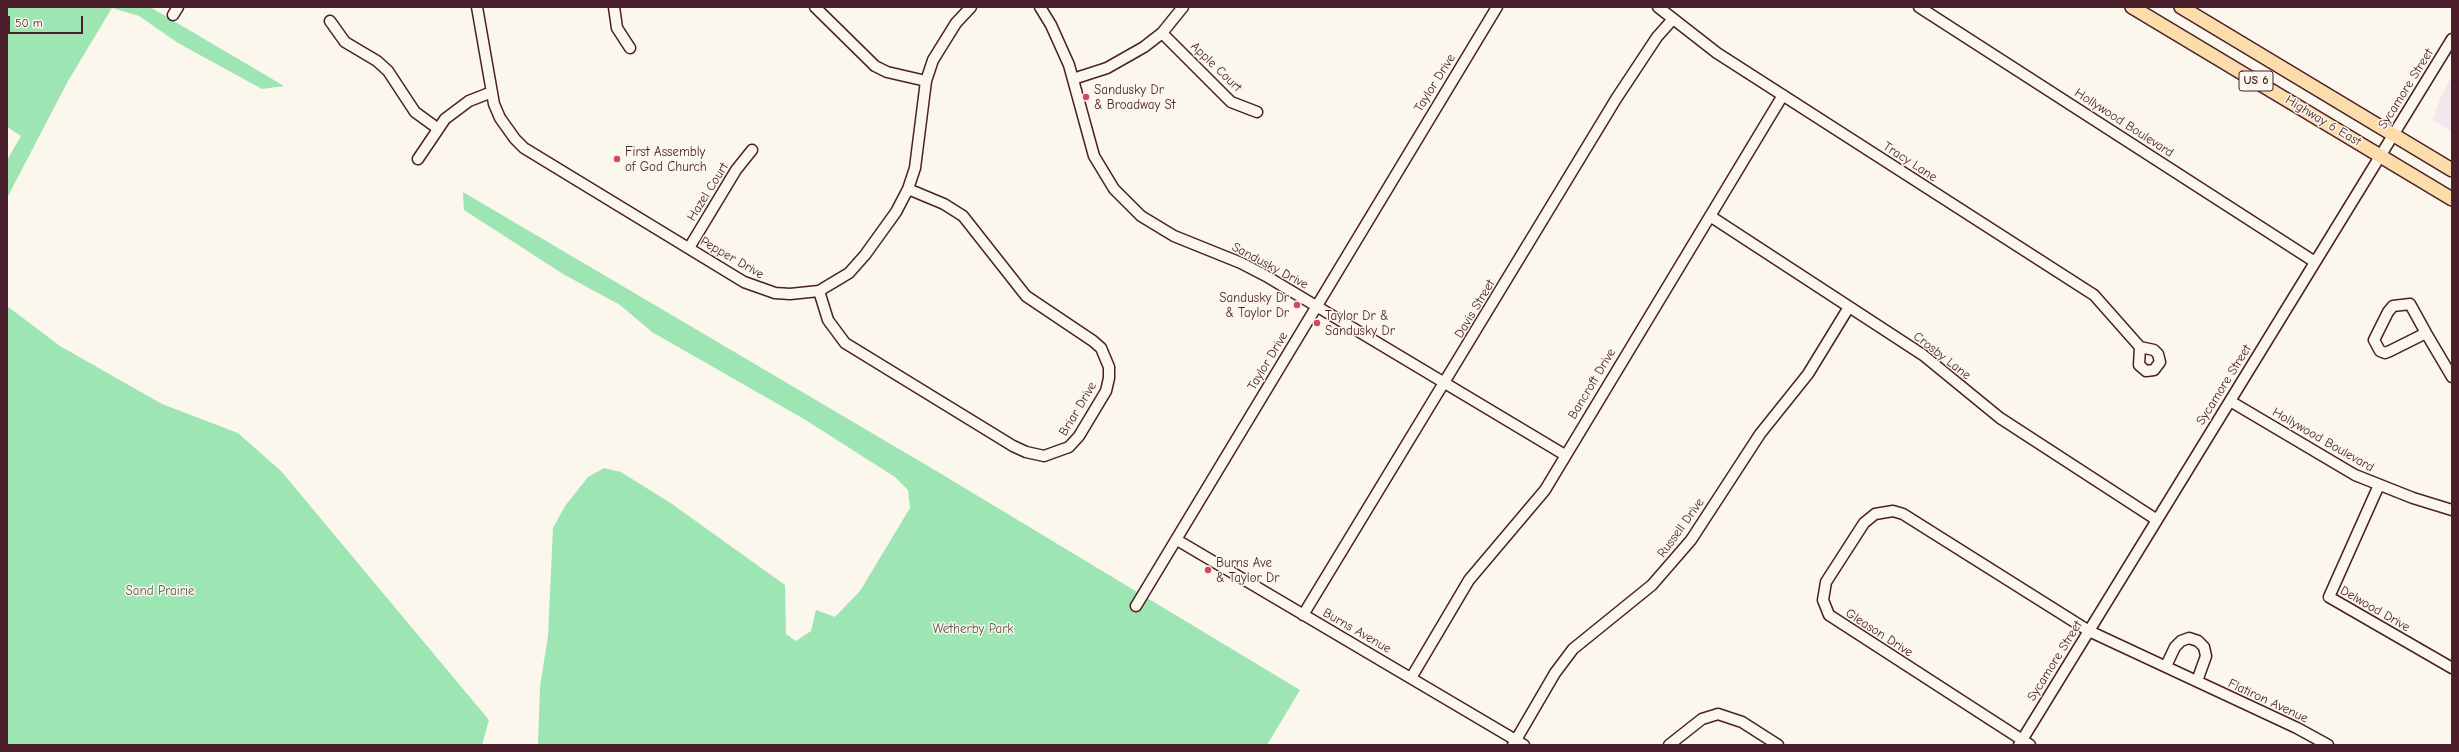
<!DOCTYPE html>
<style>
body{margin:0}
#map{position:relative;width:2459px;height:752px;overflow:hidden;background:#fbf7ec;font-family:"Comic Neue",sans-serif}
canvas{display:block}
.frame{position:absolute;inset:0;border:8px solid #4a1f2b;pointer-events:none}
.scale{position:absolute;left:8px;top:16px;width:75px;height:18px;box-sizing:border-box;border:2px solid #4a1f2b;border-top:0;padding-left:5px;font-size:12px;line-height:14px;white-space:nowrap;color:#4a1f2b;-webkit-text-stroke:3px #fbf7ec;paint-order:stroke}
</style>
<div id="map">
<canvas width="2459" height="752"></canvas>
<div class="frame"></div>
<div class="scale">50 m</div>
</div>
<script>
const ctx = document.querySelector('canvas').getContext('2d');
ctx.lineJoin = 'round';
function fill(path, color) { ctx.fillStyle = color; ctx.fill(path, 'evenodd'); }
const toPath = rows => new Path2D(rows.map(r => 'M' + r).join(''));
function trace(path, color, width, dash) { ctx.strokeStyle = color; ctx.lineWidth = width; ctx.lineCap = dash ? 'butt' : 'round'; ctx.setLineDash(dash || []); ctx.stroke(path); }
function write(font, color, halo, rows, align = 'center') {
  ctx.font = font + ' "Comic Neue",sans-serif'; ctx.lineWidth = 3; ctx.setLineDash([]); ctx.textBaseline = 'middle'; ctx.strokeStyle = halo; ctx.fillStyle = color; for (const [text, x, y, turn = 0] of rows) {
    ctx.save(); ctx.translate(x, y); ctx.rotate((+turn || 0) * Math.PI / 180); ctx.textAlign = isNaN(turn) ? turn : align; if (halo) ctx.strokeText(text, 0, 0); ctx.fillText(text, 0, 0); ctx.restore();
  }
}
const built = toPath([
 [2452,76,2452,132,2433,120,2440,99]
]);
const green = toPath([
 [7,7,150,7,284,86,262,89,178,43,139,16,112,8,68,81,7,198,7,160,21,136,7,127],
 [463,192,933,469,1300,690,1267,745,538,745,540,686,548,636,553,528,565,506,588,477,604,468,621,472,672,504,785,585,786,634,796,641,811,631,816,610,835,617,860,591,910,508,908,490,895,477,804,419,652,332,620,305,563,274,464,210],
 [7,306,60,346,162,404,238,433,281,471,489,720,482,745,7,745]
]);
const minor = toPath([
 [477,7,494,104,500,118,515,139,524,148,744,282,775,293,790,294,819,291,849,273,865,255,896,212,908,189,915,168,926,81,933,60,956,23,971,7],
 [614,7,617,28,630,48],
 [815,7,875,66,887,72,926,81],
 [1040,7,1051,25,1069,65,1094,156,1114,189,1141,216,1174,236,1241,263,1266,276,1565,455],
 [1658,7,1717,53,2094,295,2140,347],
 [1919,7,2315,262],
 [173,15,178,7],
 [330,21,345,42,377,61,388,71,415,112,437,128],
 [1162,33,1231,102,1257,112],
 [1073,79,1107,68,1144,47,1162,33,1183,7],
 [418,159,445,119,469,101,492,92],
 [1710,216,1923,355,2000,418,2157,520],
 [689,248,736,170,752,150],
 [819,291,828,320,845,343,1013,446,1026,452,1044,456,1069,447,1079,436,1106,391,1109,378,1109,367,1101,348,1093,341,1026,296,963,216,944,204,908,189],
 [2410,304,2426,333,2390,351,2385,353,2380,351,2374,340,2388,312,2393,306,2410,304],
 [2426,333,2452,377],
 [2140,347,2154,350,2158,354,2160,362,2154,370,2146,371,2139,365,2140,347],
 [2230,401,2355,475,2413,498,2452,510],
 [2379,485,2329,597,2452,668],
 [1177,540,1524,745],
 [1136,606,1497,7],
 [1303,615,1616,99,1657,37,1673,19],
 [2166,666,2175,647,2181,641,2189,638,2198,641,2204,647,2206,656,2197,681],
 [1411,678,1469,580,1545,490,1783,95],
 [1513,745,1555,673,1573,649,1652,585,1691,540,1760,434,1808,374,1849,307],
 [1669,745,1702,719,1718,714,1742,722,1778,745],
 [2019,745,2452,39],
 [2030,745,1829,615,1823,600,1826,582,1864,523,1875,514,1893,511,1903,514,2089,631,2297,728,2328,745]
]);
const major = toPath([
 [2132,7,2452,199],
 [2181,7,2452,170]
]);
const markers = [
 [1086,97,4,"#d1495b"],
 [617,159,4,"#d1495b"],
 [1297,305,4,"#d1495b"],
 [1317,323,4,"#d1495b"],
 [1208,570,4,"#d1495b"]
];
const shields = [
 [2256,81,34]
];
const shieldNames = [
 ["US 6",2256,81]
];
const streetNames = [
 ["Apple Court",1216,67,44],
 ["Taylor Drive",1435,83,-58],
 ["Sycamore Street",2406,89,-58],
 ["Highway 6 East",2323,121,31],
 ["Hollywood Boulevard",2124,123,33],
 ["Tracy Lane",1910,162,33],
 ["Hazel Court",708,192,-58],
 ["Pepper Drive",732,258,30],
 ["Sandusky Drive",1270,266,28],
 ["Davis Street",1475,309,-59],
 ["Crosby Lane",1942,356,38],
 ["Taylor Drive",1268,361,-59],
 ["Bancroft Drive",1592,384,-59],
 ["Sycamore Street",2224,385,-58],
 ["Briar Drive",1078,409,-59],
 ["Hollywood Boulevard",2323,440,30],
 ["Russell Drive",1681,528,-54],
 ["Delwood Drive",2375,609,30],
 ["Burns Avenue",1357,631,30],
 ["Gleason Drive",1879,633,33],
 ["Sycamore Street",2055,661,-58],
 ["Flatiron Avenue",2268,701,25]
];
const poiNames = [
 ["Sandusky Dr",1094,90],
 ["& Broadway St",1094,105],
 ["First Assembly",625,152],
 ["of God Church",625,167],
 ["Sandusky Dr",1289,298,"right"],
 ["& Taylor Dr",1289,313,"right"],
 ["Taylor Dr &",1325,316],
 ["Sandusky Dr",1325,331],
 ["Burns Ave",1216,563],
 ["& Taylor Dr",1216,578]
];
const parkNames = [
 ["Sand Prairie",160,591],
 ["Wetherby Park",973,629]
];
fill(built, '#f3e6ec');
fill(green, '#9de5b3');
trace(minor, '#4a1f2b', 13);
trace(major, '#4a1f2b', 16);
trace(minor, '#fbf7ec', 10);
trace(major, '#fddcac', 13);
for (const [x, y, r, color] of markers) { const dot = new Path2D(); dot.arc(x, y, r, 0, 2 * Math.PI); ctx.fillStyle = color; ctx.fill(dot); trace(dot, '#fbf7ec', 1.5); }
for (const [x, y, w] of shields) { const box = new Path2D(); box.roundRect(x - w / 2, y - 10, w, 20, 3); ctx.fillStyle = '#fbf7ec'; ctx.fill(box); trace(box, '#4a1f2b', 1); }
write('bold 12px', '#4a1f2b', null, shieldNames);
write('13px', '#4a1f2b', '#fbf7ec', streetNames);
write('13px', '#4a1f2b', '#fbf7ec', poiNames, 'left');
write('13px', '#5f504d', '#fbf7ec', parkNames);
</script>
